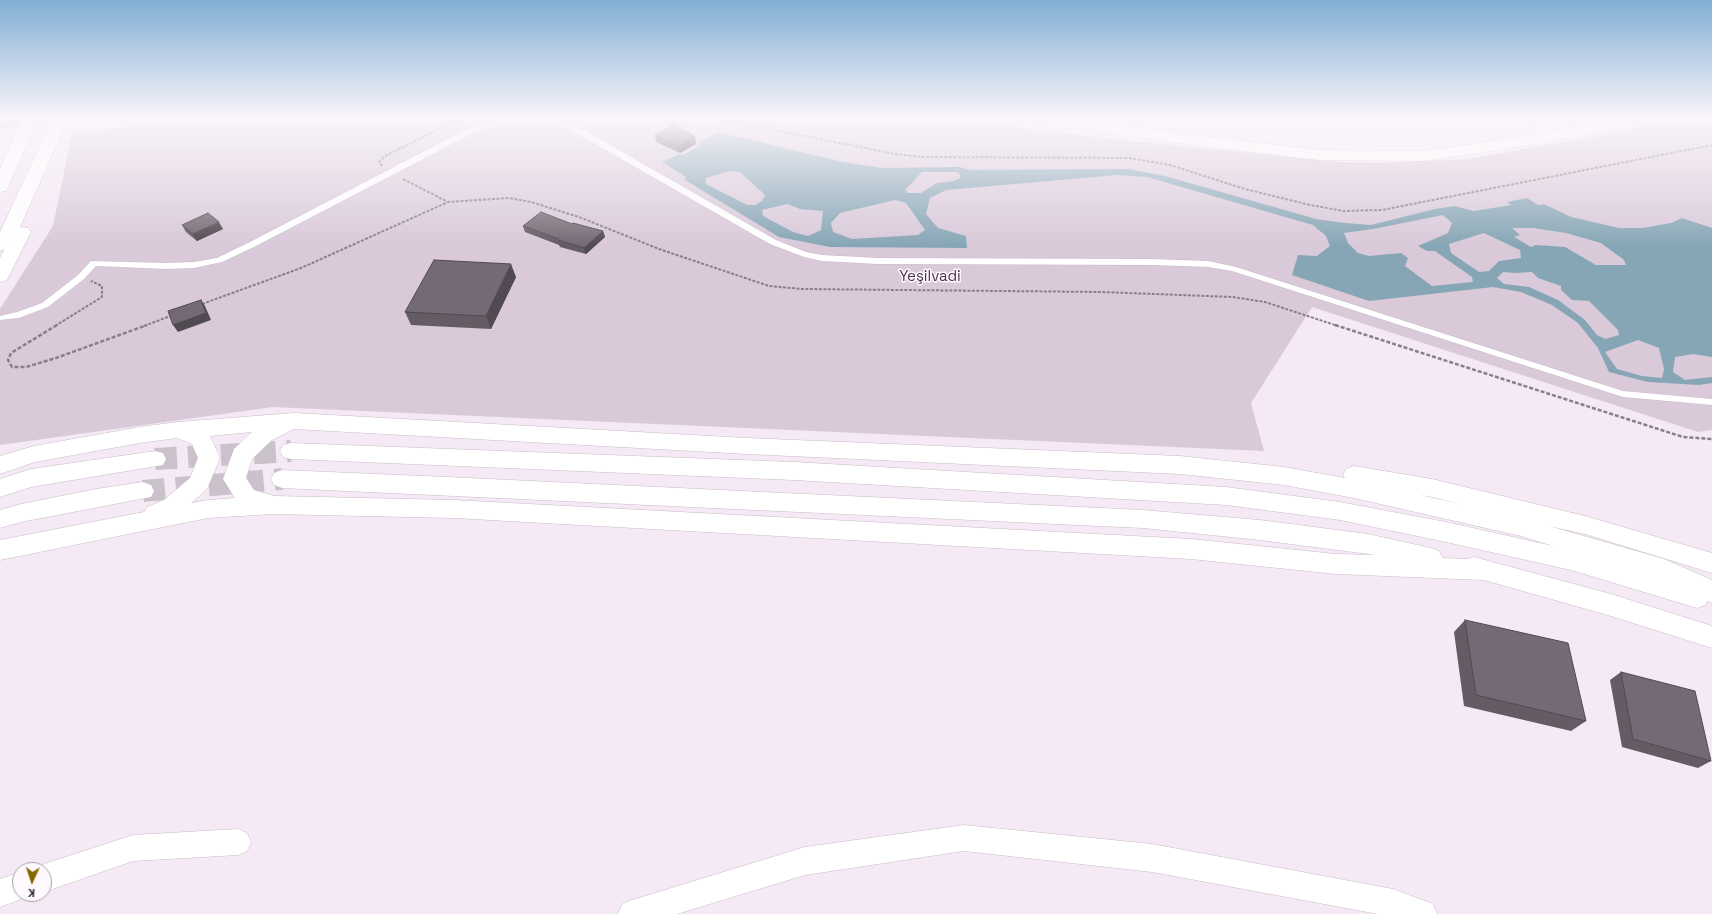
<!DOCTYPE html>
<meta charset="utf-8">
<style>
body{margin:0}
#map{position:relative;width:1712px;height:914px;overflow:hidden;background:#f5e9f5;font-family:"Space Grotesk",sans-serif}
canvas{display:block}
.north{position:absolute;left:12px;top:862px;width:40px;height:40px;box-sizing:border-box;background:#fef9fe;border:1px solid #a7a3a7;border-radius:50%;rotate:183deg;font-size:11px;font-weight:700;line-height:16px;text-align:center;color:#252125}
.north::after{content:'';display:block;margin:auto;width:14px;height:18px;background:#856600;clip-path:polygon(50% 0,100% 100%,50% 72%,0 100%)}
</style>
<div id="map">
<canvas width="1712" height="914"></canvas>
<div class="north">K</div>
</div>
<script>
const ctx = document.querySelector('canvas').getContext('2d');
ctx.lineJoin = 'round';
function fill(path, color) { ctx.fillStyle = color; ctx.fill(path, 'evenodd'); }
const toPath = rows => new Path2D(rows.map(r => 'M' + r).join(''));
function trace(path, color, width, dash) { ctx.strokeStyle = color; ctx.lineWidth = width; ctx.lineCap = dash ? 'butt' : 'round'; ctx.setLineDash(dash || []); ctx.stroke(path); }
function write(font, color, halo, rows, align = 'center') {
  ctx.font = font + ' "Space Grotesk",sans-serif'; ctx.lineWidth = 3; ctx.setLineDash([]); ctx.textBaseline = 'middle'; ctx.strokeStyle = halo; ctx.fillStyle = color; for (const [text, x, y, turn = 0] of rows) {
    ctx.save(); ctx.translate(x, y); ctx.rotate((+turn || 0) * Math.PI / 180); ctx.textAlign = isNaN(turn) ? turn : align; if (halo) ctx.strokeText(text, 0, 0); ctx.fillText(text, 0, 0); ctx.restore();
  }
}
const green = toPath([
 [193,118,940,118,1114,139,1338,162,1381,163,1467,159,1564,142,1688,118,1712,118,1712,430,1698,432,1312,307,1251,403,1264,451,273,407,0,445,0,309,53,226,72,134]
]);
const water = toPath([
 [719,132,842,162,882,168,958,167,971,170,1128,169,1165,176,1316,219,1345,223,1371,225,1435,209,1454,206,1474,211,1511,205,1507,202,1527,198,1538,205,1544,204,1571,217,1619,228,1643,228,1671,223,1682,218,1712,228,1712,357,1693,354,1675,357,1673,372,1685,380,1712,377,1712,383,1699,385,1648,382,1609,372,1598,348,1578,323,1552,305,1521,292,1493,287,1369,301,1292,275,1298,255,1317,256,1330,246,1326,236,1313,225,1147,177,1117,175,946,190,930,198,926,214,938,228,966,236,967,248,830,247,779,237,685,180,686,177,662,162,680,154,683,155,701,145,699,142],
 [730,171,740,172,765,195,762,201,755,205,747,205,706,184,706,178],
 [922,172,958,172,961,177,954,181,937,183,921,193,908,193,905,190],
 [895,200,906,203,925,230,918,235,852,239,833,232,831,223,840,213],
 [787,204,800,209,823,211,821,230,808,236,793,232,763,216,762,210],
 [1443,215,1452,223,1448,233,1418,246,1427,251,1435,251,1472,277,1473,282,1432,286,1405,266,1408,258,1401,253,1369,256,1358,253,1348,243,1344,233,1373,229],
 [1512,228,1533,228,1566,233,1601,243,1624,260,1626,265,1596,265,1565,247,1536,245,1531,247,1514,237,1520,235],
 [1484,233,1520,250,1521,258,1499,261,1489,271,1479,272,1451,253,1449,244],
 [1503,272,1515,273,1532,272,1538,278,1561,286,1561,290,1572,300,1589,301,1618,330,1619,335,1605,339,1597,335,1585,320,1558,300,1529,287,1504,284,1497,278],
 [1638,340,1659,348,1664,369,1662,378,1642,376,1617,369,1605,352]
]);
const secondaryTunnel = toPath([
 [0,119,18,118]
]);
const primaryTunnel = toPath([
 [155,459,291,451],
 [143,491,282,479]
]);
const pathFar1 = toPath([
 [714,118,895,154,922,157,1129,158,1170,165,1245,189,1310,205,1344,211,1382,210,1712,145],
 [382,166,379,162,385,156,462,118],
 [403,179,448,202],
 [202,304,301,268,448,202,509,198,531,202,579,217,659,249,769,286,802,289,1102,292,1233,297,1265,302,1338,326],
 [55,326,102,297,102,286,91,281],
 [144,326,173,315]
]);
const path = toPath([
 [57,325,11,353,8,360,12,367,26,367,56,358,147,325],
 [1335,325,1683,437,1712,439]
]);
const lane = toPath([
 [502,118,527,118,523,120,503,122,473,133,254,247,222,262,194,268,166,269,96,266,84,279,48,307,19,318,0,320,0,316,17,312,42,303,78,275,91,261,166,263,194,262,217,258,248,243,467,129,502,118],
 [529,118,556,118,577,126,776,240,806,252,822,255,878,258,1152,259,1208,261,1236,267,1623,391,1712,399,1712,405,1623,397,1232,271,1208,267,1152,265,878,264,822,261,804,257,770,244,571,130,555,122,533,120,529,118]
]);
const street = toPath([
 [1116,118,1130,118,1131,130,1129,133,1124,134,1119,133,1117,130,1116,118],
 [1527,118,1542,118,1557,136,1555,139,1550,140,1545,139,1527,118],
 [964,825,1152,844,1393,889,1433,904,1437,914,1378,914,1152,872,964,851,805,875,677,914,618,914,622,904,632,900,805,847,964,825],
 [238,829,247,833,251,842,247,851,238,855,133,861,44,892,44,870,34,870,44,864,133,835,238,829],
 [20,872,20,894,30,894,30,896,0,907,0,879,20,872]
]);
const secondary = toPath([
 [1029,118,1069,118,1185,134,1319,150,1400,151,1424,151,1473,144,1532,135,1621,118,1652,118,1649,121,1644,123,1532,145,1424,161,1319,160,1185,144,1037,123,1032,121,1029,118]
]);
const primary = toPath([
 [20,118,36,118,28,142,8,187,6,191,0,192,0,169,12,142,20,118],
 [49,118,65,118,60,137,20,227,28,228,31,232,7,280,0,282,0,258,4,249,0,251,0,232,44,137,49,118],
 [294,413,747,438,1180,456,1284,467,1345,478,1343,475,1346,469,1354,466,1432,479,1585,516,1712,553,1712,573,1585,534,1549,526,1664,559,1712,580,1712,603,1707,601,1706,605,1697,608,1571,570,1446,542,1340,520,1226,505,794,480,291,459,283,457,280,451,283,445,291,443,794,462,1226,487,1340,502,1446,522,1553,546,1521,536,1354,498,1284,485,1180,474,747,454,294,429,272,440,252,459,246,478,254,490,274,496,454,500,1191,539,1336,554,1376,555,1260,540,1143,528,282,488,274,485,271,479,274,473,282,470,447,477,1143,510,1260,520,1368,534,1431,548,1439,551,1443,558,1468,559,1474,557,1611,594,1712,626,1712,648,1611,616,1484,580,1336,574,1191,559,454,518,273,514,208,518,0,560,0,540,144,512,147,507,164,500,190,478,198,458,192,444,177,438,140,443,35,462,0,474,0,456,34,446,140,427,178,422,294,413],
 [252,432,234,449,223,479,235,498,208,500,191,503,207,489,220,458,210,436,252,432],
 [1420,495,1432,497,1464,505,1420,495],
 [155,451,163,453,166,459,163,465,31,487,0,497,0,479,31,469,155,451],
 [143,482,151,485,154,491,151,497,21,522,0,528,0,510,21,504,96,489,143,482]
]);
const wall = toPath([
 [655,135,695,137,696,144,680,153,656,142],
 [572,224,603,231,605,237,586,254,560,247,559,245,525,232,523,226],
 [182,225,223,229,197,241,186,232],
 [516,277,491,329,411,325,405,312],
 [1465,620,1586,721,1571,731,1464,706,1454,632],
 [1621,672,1711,761,1698,768,1622,747,1610,680]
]);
const shadedWall = toPath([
 [695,137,696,144,680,153,679,146],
 [219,222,223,229,197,241,193,234],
 [603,231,605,237,586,254,584,248],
 [511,264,516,277,491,329,486,316],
 [201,300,205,306,211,320,178,332,173,325]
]);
const building = toPath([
 [674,124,695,137,679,146,655,135,674,124],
 [541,212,572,224,573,223,603,231,584,248,558,240,559,239,523,226,541,212],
 [208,213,219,222,193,234,182,225,208,213],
 [434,260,511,264,486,316,405,312,434,260],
 [201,300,206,313,173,325,168,311,201,300],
 [1465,620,1568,643,1586,721,1476,695,1465,620],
 [1621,672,1695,691,1711,761,1633,739,1621,672]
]);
const parkNames = [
 ["Yeşilvadi",930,277]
];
fill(green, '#d9c9d9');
fill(water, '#87a6b5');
trace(secondaryTunnel, '#cbc1cb', 18, [18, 8]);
trace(primaryTunnel, '#cbc1cb', 22, [22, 11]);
trace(lane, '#c8bcc8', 1);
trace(street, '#c8bcc8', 1);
trace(secondary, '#c8bcc8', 1);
trace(primary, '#c8bcc8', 1);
trace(pathFar1, '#888088', 2, [3, 1.5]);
trace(path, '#888088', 2.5, [4, 2]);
fill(lane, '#fff');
fill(street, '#fff');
fill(secondary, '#fff');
fill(primary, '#fff');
fill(wall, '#645b65');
fill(shadedWall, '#514a52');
fill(building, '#746a75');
trace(building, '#514a52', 1);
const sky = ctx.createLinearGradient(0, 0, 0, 246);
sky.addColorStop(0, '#81aed4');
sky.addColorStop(0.48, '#faf5fa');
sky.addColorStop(1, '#faf5fa00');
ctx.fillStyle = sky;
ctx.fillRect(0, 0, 1712, 246);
write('15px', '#502f51', '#fef9fe', parkNames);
</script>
